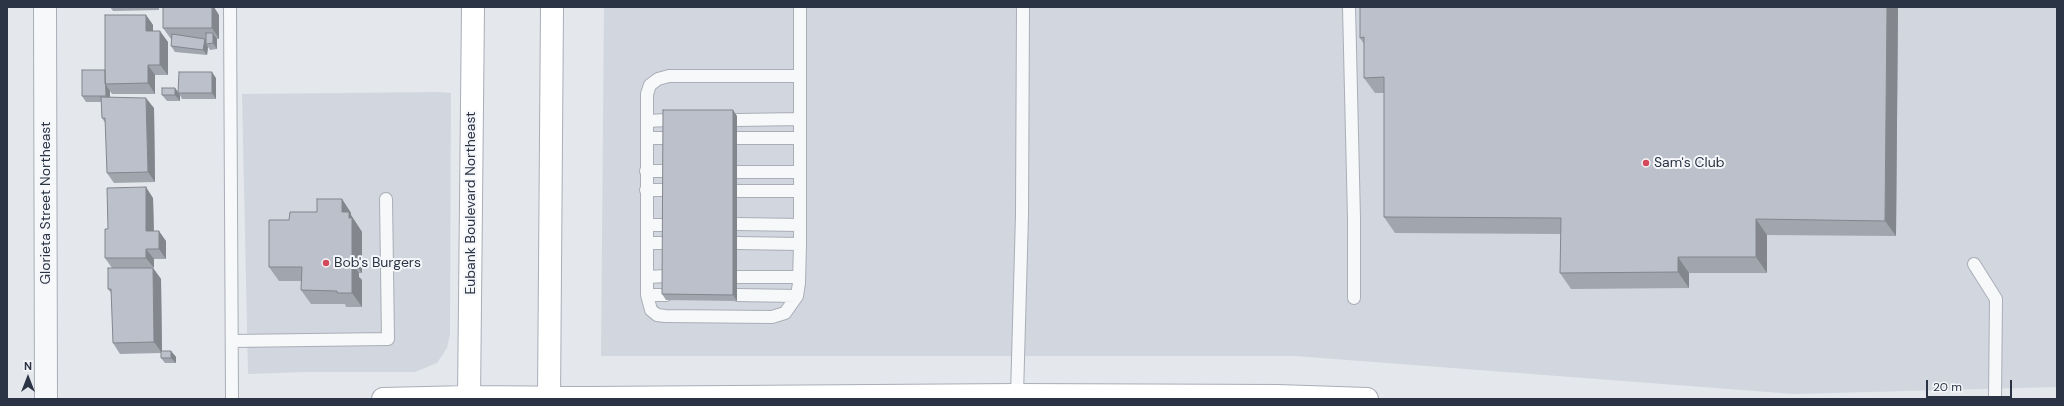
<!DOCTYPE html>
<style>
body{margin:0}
#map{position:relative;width:2064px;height:406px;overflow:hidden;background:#e4e7ec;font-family:"DM Sans",sans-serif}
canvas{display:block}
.frame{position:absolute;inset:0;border:8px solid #2b3445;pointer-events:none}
.north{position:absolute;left:8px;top:358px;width:40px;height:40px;-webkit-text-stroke:3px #f4f6f9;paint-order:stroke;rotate:0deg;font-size:11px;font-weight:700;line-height:16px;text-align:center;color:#2b3445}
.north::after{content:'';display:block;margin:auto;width:14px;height:18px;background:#2b3445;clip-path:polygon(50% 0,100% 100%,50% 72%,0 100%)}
.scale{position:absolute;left:1926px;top:380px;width:86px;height:18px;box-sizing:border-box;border:2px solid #2b3445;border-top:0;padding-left:5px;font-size:12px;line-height:14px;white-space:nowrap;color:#2b3445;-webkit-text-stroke:3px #f4f6f9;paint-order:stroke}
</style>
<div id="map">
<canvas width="2064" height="406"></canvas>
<div class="frame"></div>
<div class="north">N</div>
<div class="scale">20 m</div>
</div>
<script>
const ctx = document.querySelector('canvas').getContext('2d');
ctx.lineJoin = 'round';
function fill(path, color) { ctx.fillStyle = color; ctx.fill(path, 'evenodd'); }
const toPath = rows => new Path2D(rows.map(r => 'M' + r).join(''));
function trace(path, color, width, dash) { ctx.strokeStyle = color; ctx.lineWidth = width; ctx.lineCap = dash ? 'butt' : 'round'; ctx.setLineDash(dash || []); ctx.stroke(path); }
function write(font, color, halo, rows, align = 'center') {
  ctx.font = font + ' "DM Sans",sans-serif'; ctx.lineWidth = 4; ctx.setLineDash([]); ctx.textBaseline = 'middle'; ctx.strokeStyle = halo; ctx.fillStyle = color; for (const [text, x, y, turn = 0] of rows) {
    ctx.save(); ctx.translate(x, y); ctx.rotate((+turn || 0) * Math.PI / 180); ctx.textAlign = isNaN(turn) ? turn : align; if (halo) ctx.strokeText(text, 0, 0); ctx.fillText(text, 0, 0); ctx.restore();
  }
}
const built = toPath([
 [604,7,2057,7,2057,387,1794,394,1295,356,601,356],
 [439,92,451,93,450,334,447,348,437,363,415,372,305,372,248,374,242,94]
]);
const lane = toPath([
 [230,7,232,399],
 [800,7,800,244,799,283,797,296,785,313,772,317,665,316,657,315,651,310,647,295,647,94,650,85,658,79,669,76,800,76],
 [1349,7,1354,219,1354,298],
 [737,120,800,119],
 [647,121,667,120],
 [647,138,667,138],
 [737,138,800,138],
 [646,171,667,171],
 [737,172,800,172],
 [646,190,667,190],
 [737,191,800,191],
 [737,224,800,225],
 [647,225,667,225],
 [647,243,666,243],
 [737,243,800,244],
 [1974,264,1996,299,1995,399],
 [647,277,666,276],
 [737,277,799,277],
 [647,295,666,295],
 [737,295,797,296],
 [232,341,388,339,386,199],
 [1017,395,1022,215,1023,7]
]);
const street = toPath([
 [45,7,46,399]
]);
const secondary = toPath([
 [383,399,469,397,589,398,1017,395,1277,396,1367,399],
 [469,399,473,7],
 [549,399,552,7]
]);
const wall = toPath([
 [110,7,159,7,159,10,113,11],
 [1360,7,1898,7,1896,236,1767,235,1767,273,1689,273,1689,288,1571,289,1560,273,1561,234,1395,233,1384,217,1384,93,1375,93,1364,78,1364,44,1360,38],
 [146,15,153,25,153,31,168,42,168,75,155,75,155,94,112,94,110,91,110,97,154,108,155,182,114,183,107,173,106,124,102,118,101,102,86,102,82,96,105,70],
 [219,15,219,39,217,39,217,49,210,50,208,47,207,55,175,52,171,46,171,39,163,28],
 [216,78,216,99,182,99,180,95,180,101,167,101,162,95,178,92],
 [737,116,737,301,666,300,662,294],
 [153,198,154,231,166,241,166,259,154,259,153,268,161,279,162,351,171,351,176,357,176,363,165,363,161,358,161,353,120,354,113,343,112,294,108,289,112,268,105,258,108,229],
 [342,199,351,213,351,215,362,232,362,273,359,273,359,277,362,280,362,307,346,307,345,304,311,304,301,290,301,281,279,281,269,267,289,220,317,212]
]);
const shadedWall = toPath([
 [212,7,214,7,219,15,219,39,212,28],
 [1887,7,1898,7,1896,236,1885,221],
 [146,15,153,25,153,42,146,31],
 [160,31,168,42,168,75,160,65],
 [213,33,217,39,217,49,213,43],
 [205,39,208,44,206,44,208,47,207,55,203,50],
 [148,65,155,75,155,94,148,83],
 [212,72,216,78,216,99,212,93],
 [106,85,110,91,110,102,106,96],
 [175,88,179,93,178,93,180,95,180,101,175,95],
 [146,98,154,108,155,182,148,172],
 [733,110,737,116,737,301,733,295],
 [146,187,153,198,154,241,146,231],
 [342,199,351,213,351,215,362,232,362,273,352,260,342,212],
 [1756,219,1767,235,1767,273,1756,257],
 [159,231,166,241,166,259,159,249],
 [146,249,154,259,154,268,146,258],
 [1678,257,1689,273,1689,288,1678,272],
 [350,260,359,273,359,277,362,280,362,307,352,293],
 [153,268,161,279,162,353,154,342],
 [171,351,176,357,176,363,171,358]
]);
const building = toPath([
 [163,7,212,7,212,28,163,28,163,7],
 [1360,7,1887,7,1885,221,1756,219,1756,257,1678,257,1678,272,1560,273,1561,218,1384,217,1384,77,1364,78,1364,37,1360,38,1360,7],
 [105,15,146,15,146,31,160,31,160,65,148,65,148,83,105,84,105,15],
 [206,33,213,33,213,43,206,44,206,33],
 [172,34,205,39,203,50,171,46,172,34],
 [82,70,105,70,106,96,82,96,82,70],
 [179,72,212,72,212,93,178,93,179,72],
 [162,88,175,88,175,95,162,95,162,88],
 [101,97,146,98,148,172,107,173,105,118,102,118,101,97],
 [663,110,733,110,733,295,662,294,663,110],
 [146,187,146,231,159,231,159,249,146,249,146,258,105,258,105,229,108,229,107,188,146,187],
 [317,199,342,199,342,212,349,212,349,218,352,218,352,260,350,260,350,266,352,266,352,293,337,293,337,291,301,290,302,267,269,267,269,220,289,220,290,212,317,212,317,199],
 [108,268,153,268,154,342,113,343,111,289,108,289,108,268],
 [161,351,171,351,171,358,161,358,161,351]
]);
const markers = [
 [1646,163,4,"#d1495b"],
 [326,263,4,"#d1495b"]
];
const poiNames = [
 ["Sam's Club",1654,163],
 ["Bob's Burgers",334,263]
];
const streetNames = [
 ["Glorieta Street Northeast",46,203,-90],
 ["Eubank Boulevard Northeast",471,203,-90]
];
fill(built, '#d2d6de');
trace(lane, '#a9aeb7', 14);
trace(street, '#a9aeb7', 24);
trace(secondary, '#a9aeb7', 24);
trace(lane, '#f7f8fa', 12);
trace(street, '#f7f8fa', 22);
trace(secondary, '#fff', 22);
fill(wall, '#a1a5ae');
fill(shadedWall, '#83868d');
fill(building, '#bbc0ca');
trace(building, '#83868d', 1);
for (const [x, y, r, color] of markers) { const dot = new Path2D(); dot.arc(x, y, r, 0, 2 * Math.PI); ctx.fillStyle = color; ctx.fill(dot); trace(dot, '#f4f6f9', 1.5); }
write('14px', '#2b3445', '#f4f6f9', poiNames, 'left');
write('14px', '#2b3445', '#f4f6f9', streetNames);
</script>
